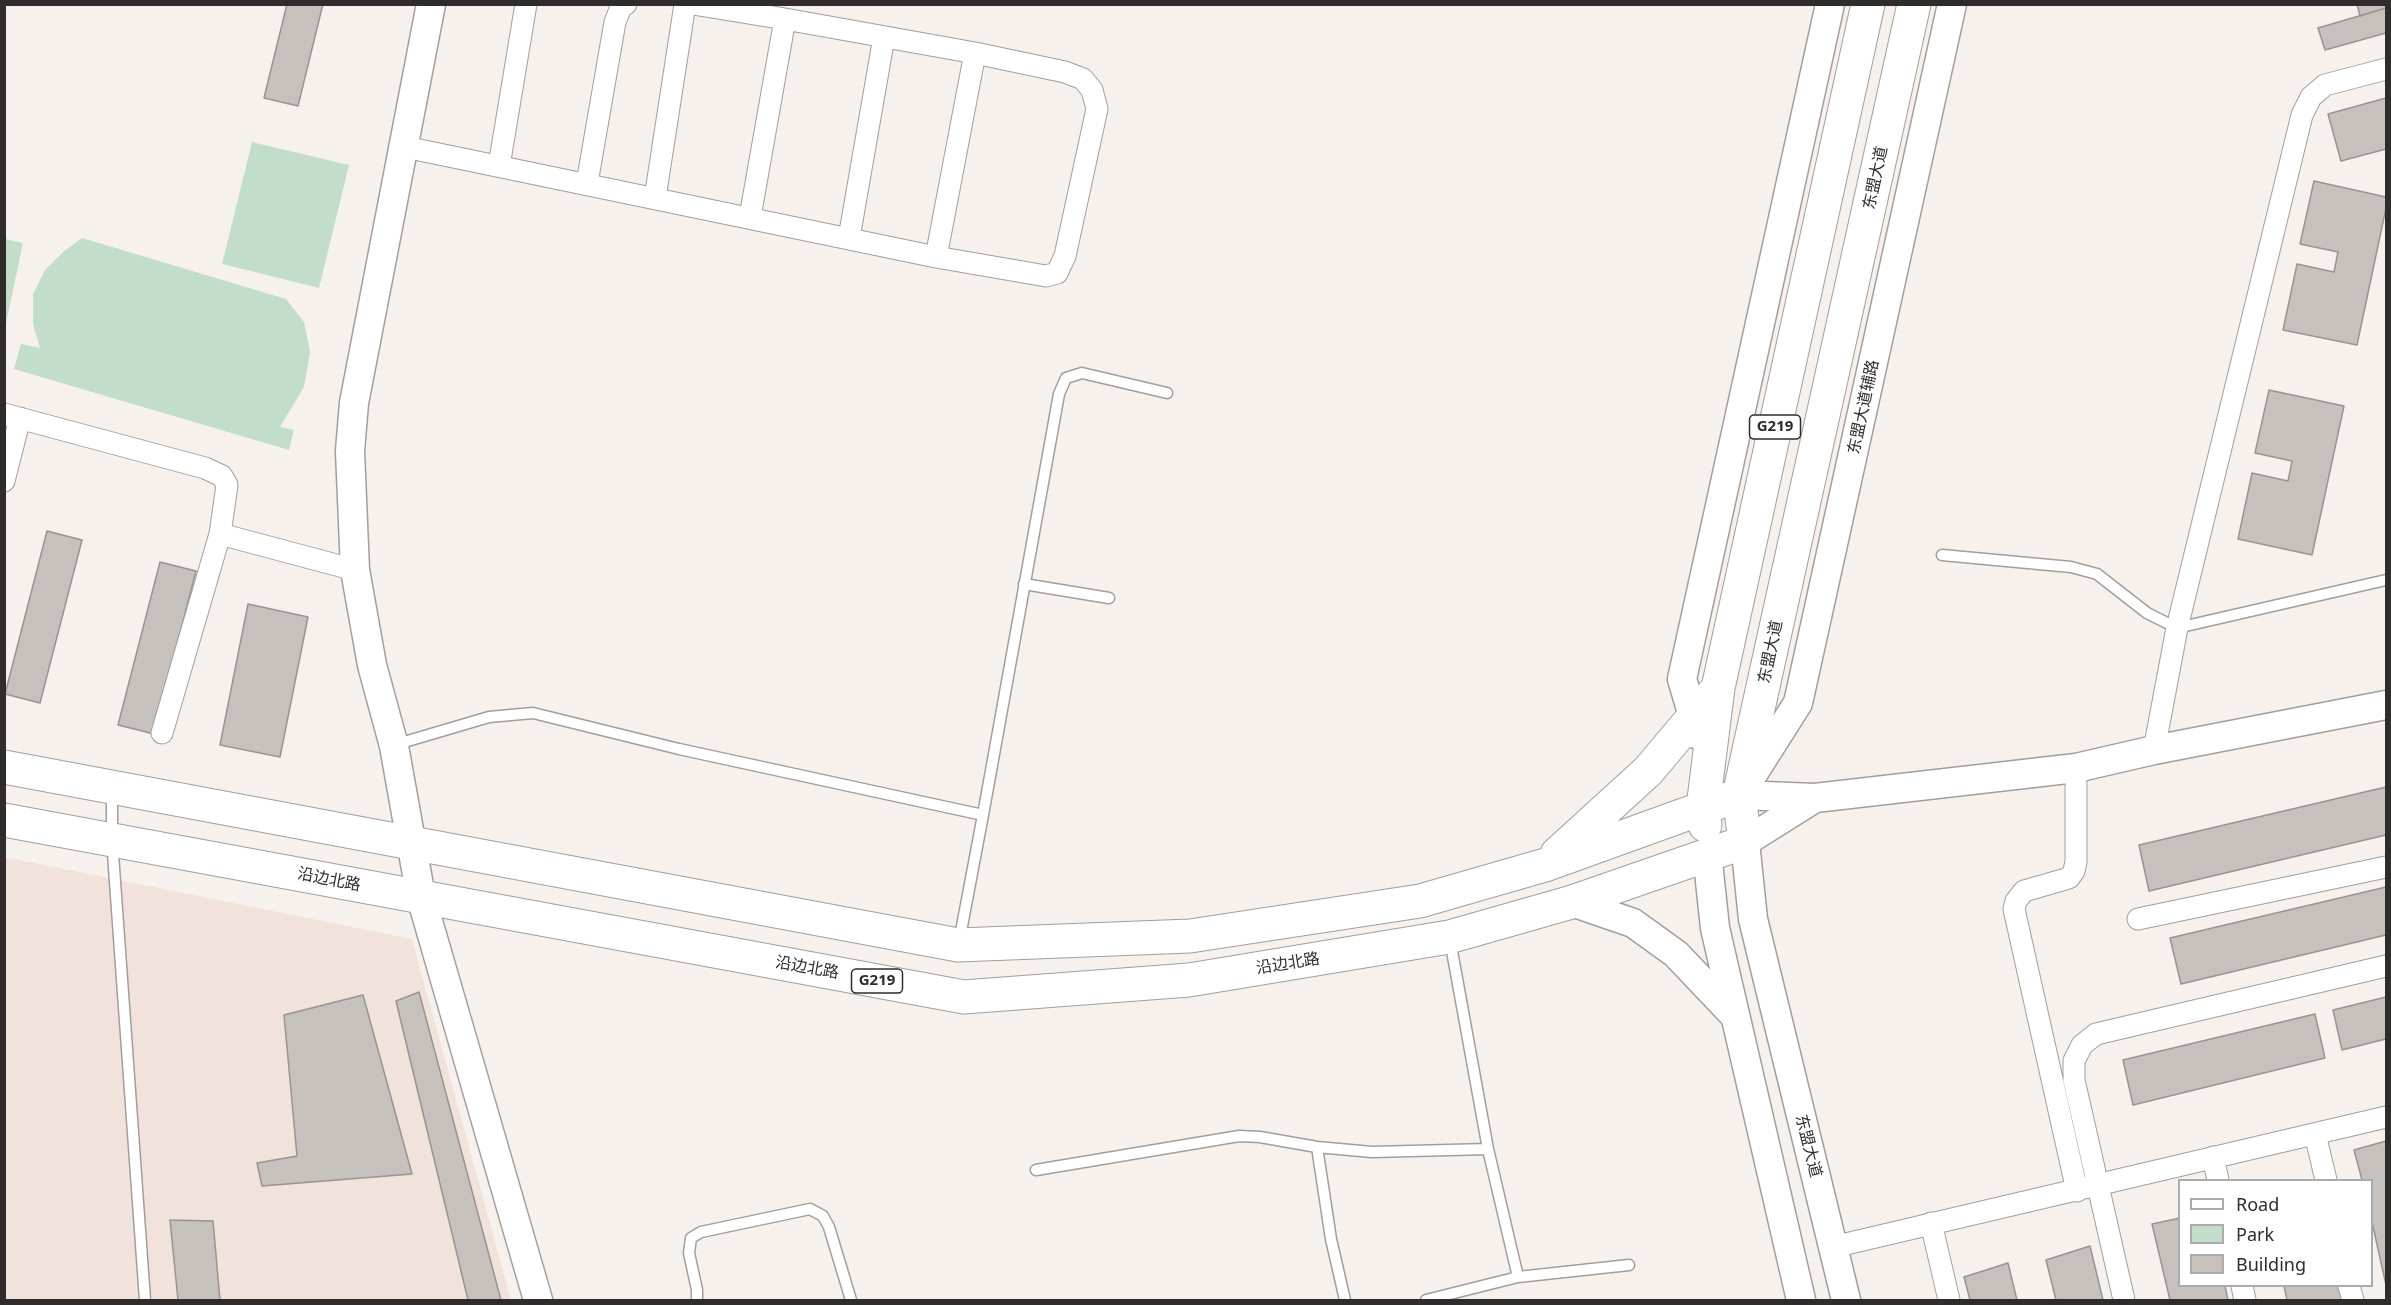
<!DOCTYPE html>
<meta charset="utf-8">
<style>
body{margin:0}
#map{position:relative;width:2391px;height:1305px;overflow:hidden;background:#f7f1ee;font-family:"Noto Sans",sans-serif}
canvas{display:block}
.frame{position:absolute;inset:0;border:6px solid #2f2c2b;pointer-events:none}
.legend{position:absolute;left:2178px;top:1179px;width:195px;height:108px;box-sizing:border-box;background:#fff;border:2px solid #acabaa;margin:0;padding:8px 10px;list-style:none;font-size:18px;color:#2f2c2b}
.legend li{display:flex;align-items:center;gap:12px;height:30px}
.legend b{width:30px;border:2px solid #acabaa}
</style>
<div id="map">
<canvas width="2391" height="1305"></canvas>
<div class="frame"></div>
<ul class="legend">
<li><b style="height:8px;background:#fff"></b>Road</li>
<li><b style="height:16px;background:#c3ddcb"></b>Park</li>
<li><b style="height:16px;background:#c7c1be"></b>Building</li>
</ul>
</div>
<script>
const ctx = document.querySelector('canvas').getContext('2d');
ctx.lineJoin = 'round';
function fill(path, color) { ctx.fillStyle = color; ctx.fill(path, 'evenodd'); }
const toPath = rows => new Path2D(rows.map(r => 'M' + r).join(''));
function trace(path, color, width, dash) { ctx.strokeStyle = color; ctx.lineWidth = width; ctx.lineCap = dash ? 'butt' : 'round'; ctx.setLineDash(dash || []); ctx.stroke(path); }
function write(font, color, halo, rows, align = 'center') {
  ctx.font = font + ' "Noto Sans","Noto Sans SC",sans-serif'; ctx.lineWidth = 6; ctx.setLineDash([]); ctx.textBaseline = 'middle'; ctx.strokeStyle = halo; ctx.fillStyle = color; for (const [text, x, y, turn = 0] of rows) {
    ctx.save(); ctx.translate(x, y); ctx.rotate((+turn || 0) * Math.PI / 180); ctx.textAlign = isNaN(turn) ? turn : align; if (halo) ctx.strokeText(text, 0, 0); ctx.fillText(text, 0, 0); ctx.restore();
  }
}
const built = toPath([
 [4,857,412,939,511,1300,5,1300]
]);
const green = toPath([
 [252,142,349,165,319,288,222,264],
 [82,238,286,299,304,322,310,352,304,387,280,427,294,430,289,450,14,369,21,344,40,348,33,324,33,294,45,270,63,252],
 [5,239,23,243,5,328,4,239]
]);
const building = toPath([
 [287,4,323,4,298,106,264,98,287,4],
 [2357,4,2386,4,2386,8,2360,16,2357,4],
 [2386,8,2386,33,2325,50,2318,28,2386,8],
 [2386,98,2386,149,2341,161,2328,114,2386,98],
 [2314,181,2386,197,2386,208,2357,345,2283,330,2297,264,2334,272,2338,252,2300,244,2314,181],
 [2269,390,2344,406,2312,555,2238,539,2252,473,2288,481,2292,461,2255,453,2269,390],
 [47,531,82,540,40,703,5,694,47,531],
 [160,562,196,571,154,734,118,725,160,562],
 [248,604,308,617,280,757,220,745,248,604],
 [2386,787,2386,835,2149,891,2139,845,2386,787],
 [2386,887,2386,935,2181,984,2170,938,2386,887],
 [419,992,501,1300,468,1300,396,1001,419,992],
 [363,995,412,1174,262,1186,257,1163,297,1156,284,1015,363,995],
 [2386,997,2386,1039,2342,1050,2333,1010,2386,997],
 [2315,1014,2325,1058,2133,1105,2123,1060,2315,1014],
 [2386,1141,2386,1285,2372,1222,2372,1180,2362,1180,2354,1150,2386,1141],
 [2180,1218,2180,1286,2225,1286,2228,1300,2170,1300,2152,1224,2180,1218],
 [170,1220,213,1221,220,1300,178,1300,170,1220],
 [2090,1246,2103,1300,2056,1300,2046,1260,2090,1246],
 [2008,1263,2017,1300,1970,1300,1964,1277,2008,1263],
 [2284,1286,2342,1286,2346,1300,2287,1300,2284,1286]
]);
const lane = toPath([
 [1942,555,2071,567,2097,574,2147,613,2177,628,2386,580],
 [1024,584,1109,598],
 [394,745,489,717,533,713,679,749,983,815,1059,394,1066,378,1082,373,1167,393],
 [112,790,112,840,145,1300],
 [1450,940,1488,1149,1518,1277],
 [959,942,983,815],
 [1036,1170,1239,1136,1260,1137,1317,1147],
 [697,1300,697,1290,689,1253,691,1238,701,1232,810,1209,823,1216,829,1227,851,1300],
 [1345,1300,1331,1239,1317,1147,1372,1152,1488,1149],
 [1426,1300,1518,1277,1629,1265]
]);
const street = toPath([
 [405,147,936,257,1046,276,1057,273,1065,256,1097,109,1092,90,1083,79,1065,72,975,53,785,19,693,4],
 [499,166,526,4],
 [587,183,615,22,621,7,626,4],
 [655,198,685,4],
 [750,217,785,19],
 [849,238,884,37],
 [936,257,975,53],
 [4,414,205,468,222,476,227,485,220,534,355,570],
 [4,481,20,418],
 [162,733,220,534],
 [2154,750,2177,628,2302,115,2311,97,2325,85,2386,69],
 [2076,768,2076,862,2074,871,2069,878,2024,891,2016,901,2014,909,2077,1191],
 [2138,919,2386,867],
 [2315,1134,2326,1180],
 [2213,1157,2218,1180],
 [1931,1223,1949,1300],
 [1833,1247,2386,1117],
 [2242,1286,2245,1300],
 [2349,1286,2353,1300],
 [2124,1300,2074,1080,2074,1061,2082,1045,2096,1034,2386,966]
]);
const secondary = toPath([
 [431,4,354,403,350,451,355,570,372,665,394,746,421,897,538,1300],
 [1695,734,1693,716,1682,679,1830,4],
 [1744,788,1798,703,1952,4],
 [1739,795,1815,798,1745,842,1753,919,1846,1300],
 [1815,798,2076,768,2154,750,2386,705],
 [1707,853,1715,928,1801,1300],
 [1572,902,1633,923,1676,954,1734,1015]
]);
const highway = toPath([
 [4,767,958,945,1190,936,1420,901,1545,865,1739,795],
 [4,820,964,997,1189,980,1449,937,1572,902,1745,842,1739,795,1914,4],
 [1705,825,1703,807,1718,688,1868,4],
 [1557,854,1648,771,1718,688]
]);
const shields = [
 [1775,427,51],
 [877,981,51]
];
const shieldNames = [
 ["G219",1775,427],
 ["G219",877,981]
];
const streetNames = [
 ["东盟大道",1876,178,-78],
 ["东盟大道辅路",1864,407,-78],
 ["东盟大道",1771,652,-78],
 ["沿边北路",329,880,11],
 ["沿边北路",1288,964,-9],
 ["沿边北路",807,968,10],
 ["东盟大道",1808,1146,76]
];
fill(built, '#f1e3dc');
fill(green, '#c3ddcb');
fill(building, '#c7c1be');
trace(building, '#999491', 1.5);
trace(lane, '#a39e9b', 13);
trace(street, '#a39e9b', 23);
trace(secondary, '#a39e9b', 31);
trace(highway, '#a39e9b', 35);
trace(lane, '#fff', 10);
trace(street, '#fff', 21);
trace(secondary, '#fff', 28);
trace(highway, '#fff', 33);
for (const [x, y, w] of shields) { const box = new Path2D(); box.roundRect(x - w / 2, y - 12, w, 24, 4.5); ctx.fillStyle = '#fff'; ctx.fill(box); trace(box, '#2f2c2b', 1.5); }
write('bold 15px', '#2f2c2b', null, shieldNames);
write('16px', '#2f2c2b', '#fff', streetNames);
</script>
